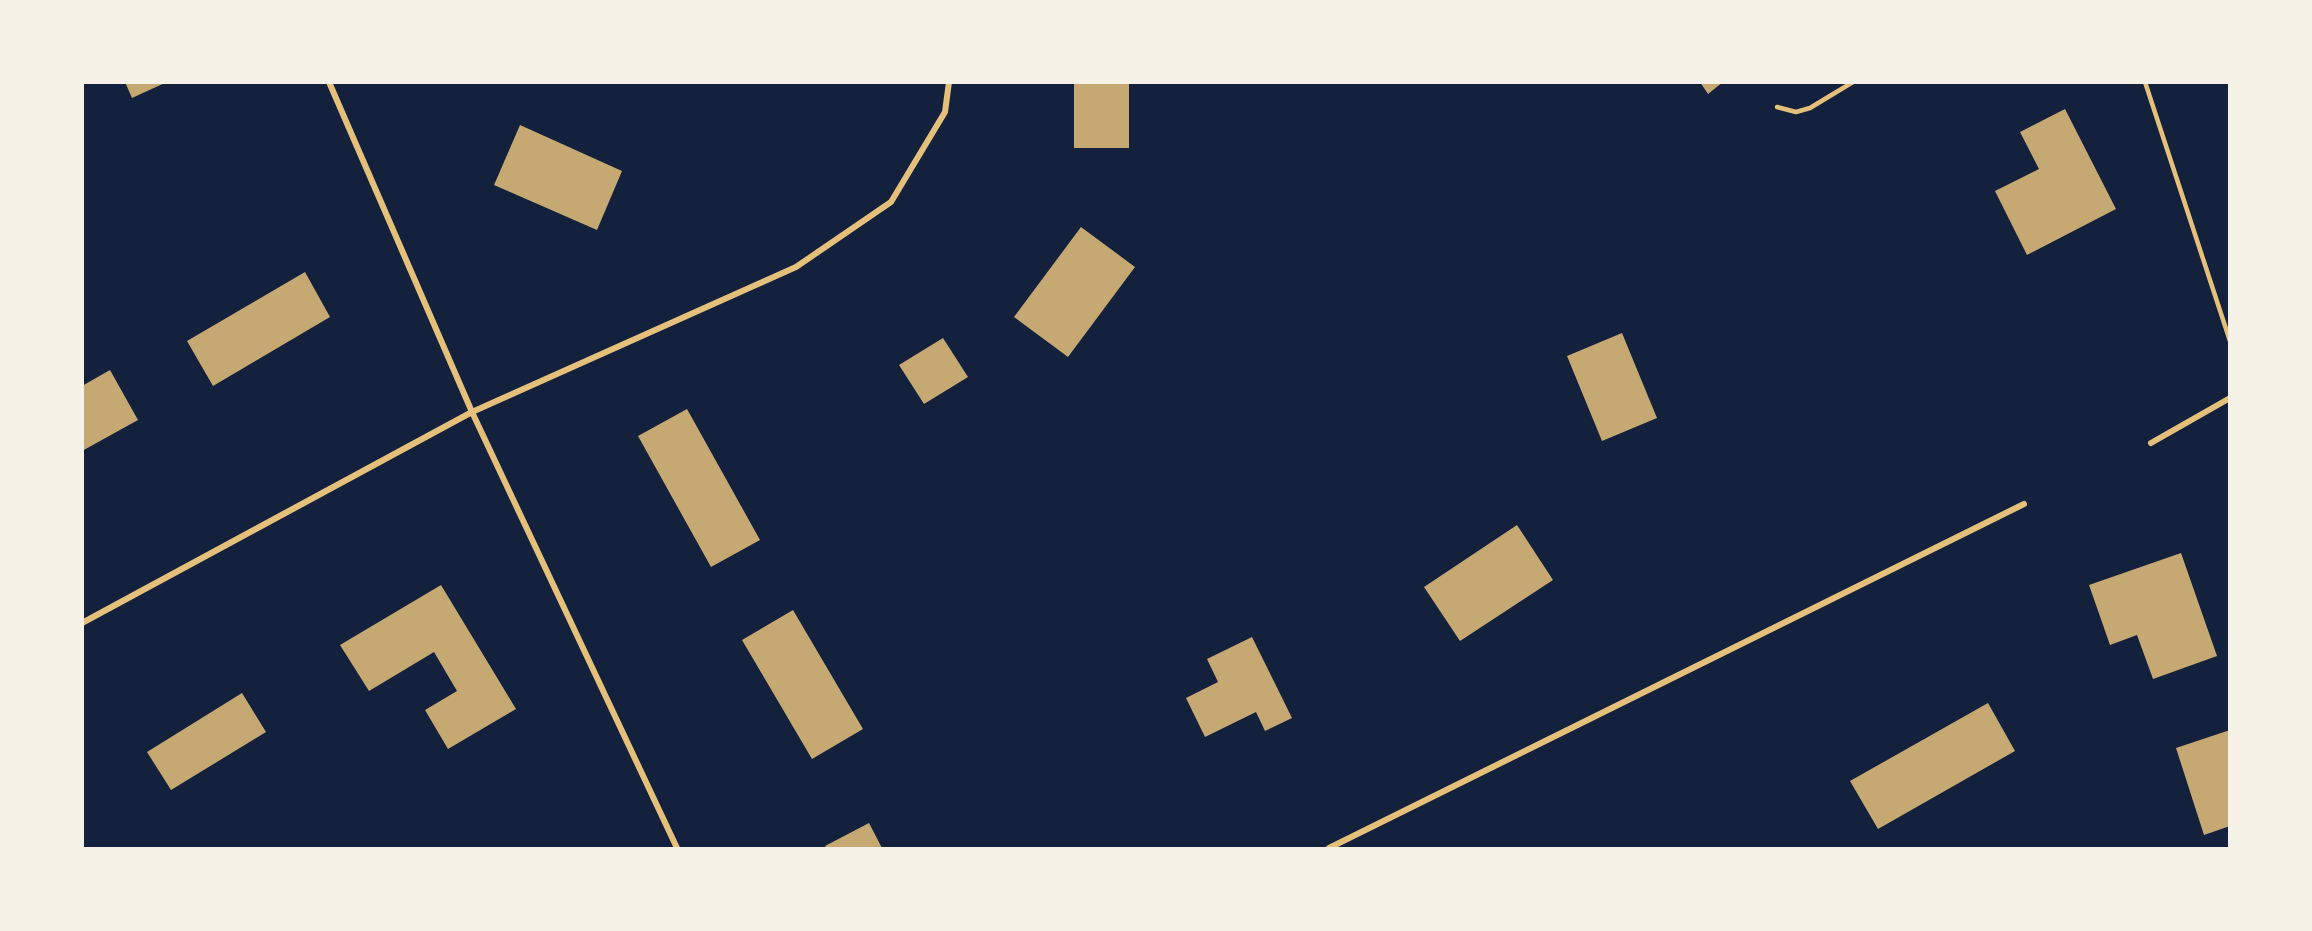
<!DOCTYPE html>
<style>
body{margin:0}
#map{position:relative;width:2312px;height:931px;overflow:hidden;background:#14213d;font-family:"Crimson Pro",serif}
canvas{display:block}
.frame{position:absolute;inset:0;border:84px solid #f6f1e7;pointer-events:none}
</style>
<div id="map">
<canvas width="2312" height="931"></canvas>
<div class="frame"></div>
</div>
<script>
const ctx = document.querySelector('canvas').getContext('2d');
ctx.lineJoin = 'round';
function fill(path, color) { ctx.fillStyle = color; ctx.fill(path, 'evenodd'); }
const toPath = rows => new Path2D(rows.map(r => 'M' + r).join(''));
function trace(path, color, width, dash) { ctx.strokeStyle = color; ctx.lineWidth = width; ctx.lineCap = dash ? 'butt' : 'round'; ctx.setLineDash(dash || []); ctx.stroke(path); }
const building = toPath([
 [125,82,167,82,132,98],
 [1074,82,1129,82,1129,148,1074,148],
 [1700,82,1723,82,1708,94],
 [2065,109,2116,209,2027,255,1995,191,2039,169,2020,132],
 [520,125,622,171,597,230,494,185],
 [1081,227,1135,267,1068,357,1014,317],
 [305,272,330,317,213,386,187,341],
 [1622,333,1657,418,1602,441,1567,356],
 [943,338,968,377,924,404,899,365],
 [110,370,138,420,82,451,82,386],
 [687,409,760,540,711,567,638,436],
 [1517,525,1553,580,1460,641,1424,587],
 [2181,553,2217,656,2153,679,2137,635,2110,645,2089,585],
 [441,585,516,709,448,749,425,710,457,691,434,652,369,691,340,645],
 [793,610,863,729,812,759,742,640],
 [1252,637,1292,718,1265,731,1256,712,1205,737,1186,698,1218,682,1207,659],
 [242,693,266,732,171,790,147,752],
 [1988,703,2015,751,1878,829,1850,781],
 [2230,730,2230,826,2204,835,2176,748],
 [869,823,882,848,827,848,825,846]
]);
const service = toPath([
 [2145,82,2230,341],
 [1777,107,1796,112,1810,108,1853,82]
]);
const minor = toPath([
 [329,82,472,412,677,848],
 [2151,443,2230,398],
 [82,623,472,412,796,267,891,202,945,112,949,82],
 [1329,848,2024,504]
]);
fill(building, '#c6a872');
trace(service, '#e5c07b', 4.5);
trace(minor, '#e5c07b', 6);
</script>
